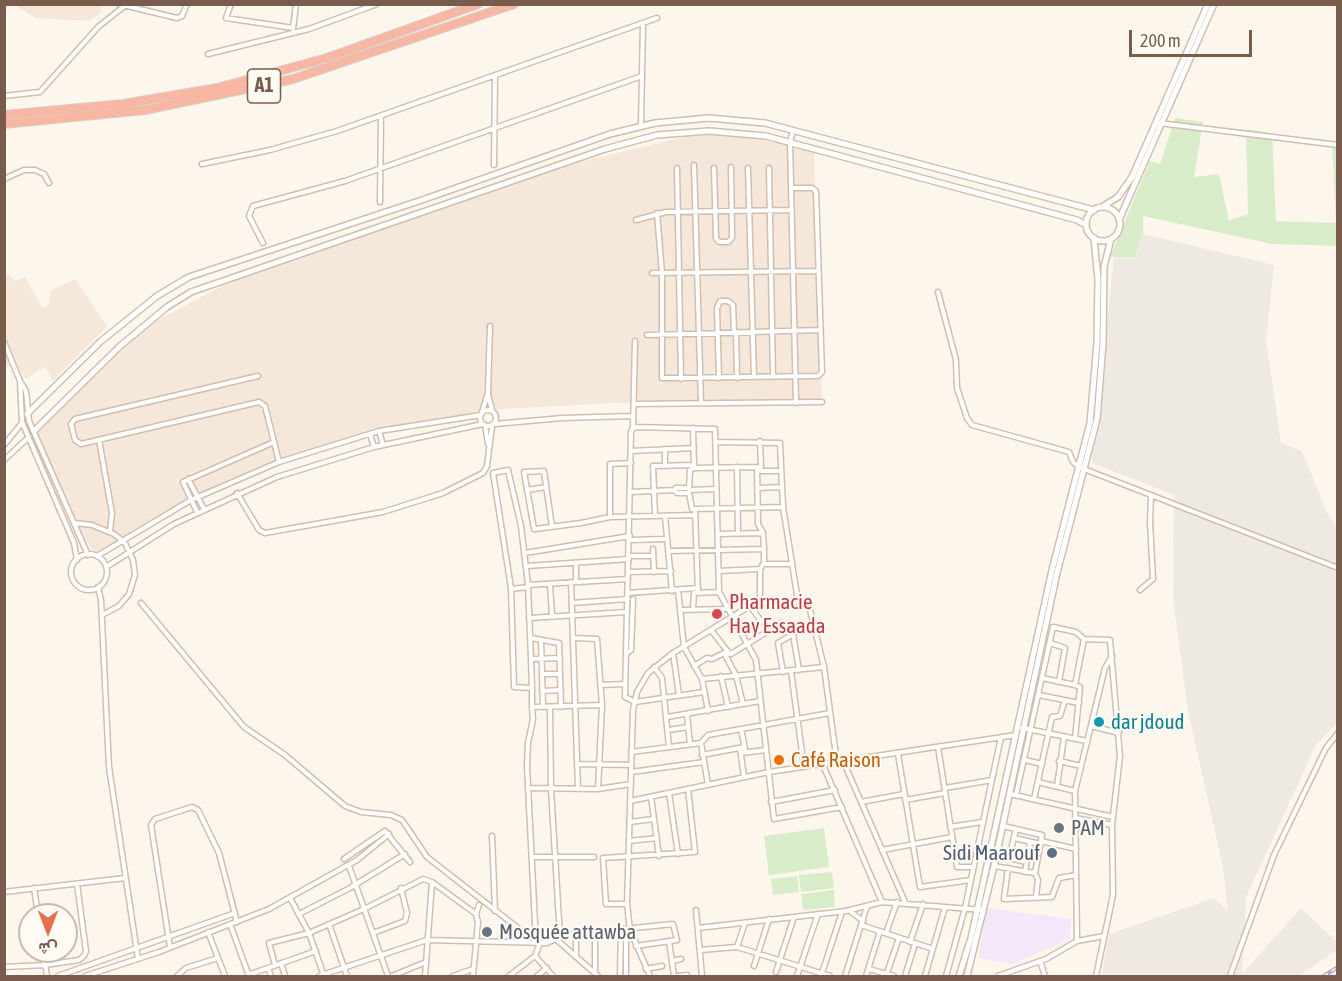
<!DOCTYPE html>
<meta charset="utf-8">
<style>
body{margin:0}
#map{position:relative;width:1342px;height:981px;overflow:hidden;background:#fdf6ec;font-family:"Asap Condensed",Vazirmatn,sans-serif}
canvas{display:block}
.frame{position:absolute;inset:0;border:6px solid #7a5c4d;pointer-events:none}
.north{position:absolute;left:18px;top:903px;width:60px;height:60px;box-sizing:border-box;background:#fffaf3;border:2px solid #cabbb1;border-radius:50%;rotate:180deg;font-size:16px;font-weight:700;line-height:24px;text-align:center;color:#7a5c4d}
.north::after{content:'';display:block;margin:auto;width:21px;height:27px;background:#e76f51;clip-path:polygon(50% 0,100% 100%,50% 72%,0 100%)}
.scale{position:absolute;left:1129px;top:30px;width:123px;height:27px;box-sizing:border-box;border:3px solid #7a5c4d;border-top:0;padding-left:8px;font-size:18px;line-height:21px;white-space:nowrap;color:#7a5c4d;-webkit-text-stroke:4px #fffaf3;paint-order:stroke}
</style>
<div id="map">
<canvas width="1342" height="981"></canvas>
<div class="frame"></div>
<div class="north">ش</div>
<div class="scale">200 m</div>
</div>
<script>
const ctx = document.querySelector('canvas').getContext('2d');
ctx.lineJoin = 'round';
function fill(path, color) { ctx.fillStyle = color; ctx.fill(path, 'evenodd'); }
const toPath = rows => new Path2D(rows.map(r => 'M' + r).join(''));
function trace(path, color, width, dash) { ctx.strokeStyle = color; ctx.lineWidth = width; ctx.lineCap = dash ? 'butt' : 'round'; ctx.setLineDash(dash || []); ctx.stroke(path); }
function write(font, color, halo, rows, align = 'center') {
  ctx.font = font + ' "Asap Condensed",sans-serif'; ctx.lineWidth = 4.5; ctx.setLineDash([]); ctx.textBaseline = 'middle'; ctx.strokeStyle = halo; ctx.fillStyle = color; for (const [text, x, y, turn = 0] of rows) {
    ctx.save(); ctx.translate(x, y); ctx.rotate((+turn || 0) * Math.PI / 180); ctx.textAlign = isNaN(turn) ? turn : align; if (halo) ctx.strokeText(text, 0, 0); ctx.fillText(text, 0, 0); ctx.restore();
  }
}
const residential = toPath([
 [15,5,14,5,103,5,100,13,90,21,35,18],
 [709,131,814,149,822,402,611,403,486,410,370,434,279,462,191,500,97,556,74,523,34,431,144,327,253,270,538,172],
 [4,272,16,281,25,277,43,309,49,303,50,291,75,279,107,326,53,381,45,367,26,379,15,364,5,367]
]);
const industrial = toPath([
 [1143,234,1274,265,1266,340,1281,443,1302,451,1327,513,1337,528,1338,722,1316,745,1246,897,1242,974,1301,908,1337,942,1337,950,1298,976,1102,976,1109,934,1214,898,1228,911,1223,867,1188,711,1173,598,1174,495,1092,463,1114,258,1134,259]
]);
const education = toPath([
 [987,908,1071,919,1070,939,1013,964,978,958]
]);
const green = toPath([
 [1175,118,1203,122,1194,177,1219,174,1229,221,1248,214,1246,129,1272,133,1276,221,1336,223,1332,143,1337,144,1337,246,1273,244,1143,216,1143,234,1134,258,1110,257,1150,161,1160,164],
 [824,828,829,867,769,875,764,836],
 [832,872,834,888,801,892,799,875],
 [797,876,799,892,773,895,771,879],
 [834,890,835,907,803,910,801,894]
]);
const minor = toPath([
 [119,4,177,18,182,16,187,4],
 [231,4,226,18,293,28],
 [293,29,296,4],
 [208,54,309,29,377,4],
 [4,96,40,92,98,27,127,4],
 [1159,123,1338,145],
 [641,125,643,23],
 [793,131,790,142,796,403],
 [202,164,270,150,337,131,657,18],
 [494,165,495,75],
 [694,165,701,403],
 [677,168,681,379],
 [714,168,716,238,719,242,728,242,732,238,731,167],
 [748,168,754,377],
 [769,168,773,377],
 [4,179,24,170,35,170,44,174,49,183],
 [380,202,381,116],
 [657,213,662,273,662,378,818,376,822,372,816,191,812,188,791,188],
 [636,220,666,212,792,210],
 [263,243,249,216,253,206,345,181,642,76],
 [652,273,818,271],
 [938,292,956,360,957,388,967,418,972,425,1069,452,1073,462,1079,467,1338,568],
 [736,332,737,378],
 [647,335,820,330],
 [4,342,20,381,22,422,74,543,77,560],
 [258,376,75,419,71,424,75,440,81,444,259,402,265,406,279,462],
 [719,378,717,308,720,301,728,301,733,305,734,332],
 [20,381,26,391,29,421,88,555],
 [488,394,492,410],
 [634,404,822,402],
 '480 418a8 8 0 1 1 16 0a8 8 0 1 1-16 0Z',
 [482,412,488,393,490,326],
 [495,424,562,418,633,416],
 [485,425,488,444],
 [633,428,635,341],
 [379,431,383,445],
 [370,434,374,447],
 [99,440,112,513,110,531],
 [716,442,780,443,783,507,798,601],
 [4,445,22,423],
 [665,449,665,466],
 [631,451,694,448],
 [4,460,29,437],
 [737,467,738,534],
 [757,467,758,524,763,533,764,549,764,563,760,569,760,602],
 [694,468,761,467,760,441],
 [757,471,781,471],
 [188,479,204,509],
 [689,488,690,470,694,468,693,428],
 [758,488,782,487],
 [527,490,546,487],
 [674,490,677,493,688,493,690,490,716,489],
 [631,492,674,490,676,488,689,488,690,490],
 [237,493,259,530,265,533,383,512,443,493,483,473,487,466,492,426],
 [689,493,692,509,783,507],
 [695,509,698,593],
 [197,512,183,482,274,442],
 [655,516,653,466,694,465],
 [665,516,672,591],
 [610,517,610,464,631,463],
 [74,523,92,525,114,534,125,543,133,560,135,575,129,594,119,606,102,615],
 [552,527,544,471,524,472,534,529,535,529,581,523,610,517,695,515],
 [718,534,763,533],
 [630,540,665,539],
 [653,549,654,572],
 [668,551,764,549],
 [525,553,630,536],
 '71 572a18 18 0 1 1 36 0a18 18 0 1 1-36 0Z',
 [97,556,191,500,279,462,379,431,481,415],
 [629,556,653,556],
 [763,564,792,564],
 [527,566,629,559],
 [106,567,174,524,277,477,374,447,483,424],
 [719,571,760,569],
 [628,572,671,571],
 [571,582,578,789],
 [576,582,576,563],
 [550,584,552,616],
 [528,585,628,579],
 [98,587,101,600,109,767,138,959],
 [511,589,528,587],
 [678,590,684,647,702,679,708,711],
 [1140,590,1153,579,1150,522,1151,496],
 [628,593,698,588],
 [141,603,244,727,285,755,345,806,361,812,391,815,402,820,427,857,518,928,526,942],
 [572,603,628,599],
 [750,606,761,621],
 [693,609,694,593,719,592],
 [681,610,726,609],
 [529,618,627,612],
 [711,630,729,653],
 [531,638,559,643,561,707],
 [574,638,597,639,602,705,598,789],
 [541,640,543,707],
 [1050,643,1065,648,1059,682],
 [673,653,679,695],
 [724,653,736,675,743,704],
 [626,654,631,650,633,599],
 [531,659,560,658],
 [694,666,707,658,712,659,724,653,731,654,781,623,792,628,799,670],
 [654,667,662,678,669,747],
 [791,671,804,767],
 [783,672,778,643,793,634],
 [542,674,560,674],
 [721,676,728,707],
 [1042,678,1075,685],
 [702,679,824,667],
 [601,685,625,684],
 [532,688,514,687,511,588,493,473,508,470,521,526,528,585,531,659,532,688,532,707,533,719,528,743,527,766,536,943],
 [542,691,561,690],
 [704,692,635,702,625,697,631,431,635,427,715,429,719,592,756,660,774,819,842,807],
 [1039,695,1079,703],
 [532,707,602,705],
 [550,707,551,789,560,937],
 [687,715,690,744],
 [667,717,760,701],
 [1091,726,1119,733],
 [1022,728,1087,741],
 [741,729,745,749],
 [668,730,688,727],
 [1075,739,1080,687,1075,685,1084,639],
 [938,747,957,867,973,867],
 [740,748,744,777],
 [631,752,701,743],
 [741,753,766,750],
 [898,754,920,887,971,880],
 [702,755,744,747],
 [1025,760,1042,764],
 [1059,761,1081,766],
 [844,763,905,902],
 [577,764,631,765],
 [823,765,882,902],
 [631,772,704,762],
 [1038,782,1075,791],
 [708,785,701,743,708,735,830,713],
 [1057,786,1064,737],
 [529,788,598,789,631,784],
 [945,788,992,780],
 [669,793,678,854],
 [1010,794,1113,817],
 [1016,795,1053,627,1076,632,1084,639,1110,640,1120,756,1112,825,1113,895,1096,976],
 [651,797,659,856],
 [1034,799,1052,717,1060,716,1065,700],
 [905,800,945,793],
 [630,801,769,772,1016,735],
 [771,802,835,790],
 [861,802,904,794],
 [1075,818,1112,825],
 [629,822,654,819],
 [1003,826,1042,835,1035,873,1038,880,1036,896],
 [950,827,982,822],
 [1016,829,1009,858,1027,862],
 [492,836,495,911],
 [1014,838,1041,844],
 [629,841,657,838],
 [1041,841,1076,849],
 [882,850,952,837],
 [532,857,594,857],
 [344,859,385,831,410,862],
 [349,866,388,976],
 [994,866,1035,873],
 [1008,868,1004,899,1052,897,1059,878,1076,875],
 [1025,872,1030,842],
 [34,888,38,915],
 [4,892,125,878],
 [290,898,309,933,324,976],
 [627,904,606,904,603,858,695,852,688,789],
 [696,910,702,976],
 [850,911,863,921],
 [299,914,350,888,405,854],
 [476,914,479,905],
 [230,924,249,976],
 [329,924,347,976],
 [861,925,933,949],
 [698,928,846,911,882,902,983,910],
 [208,932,225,976],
 [373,933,405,921,407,913,401,888],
 [595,933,595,973],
 [886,933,897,902],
 [576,934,576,957],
 [557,940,598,976],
 [669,941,674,976],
 [1077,941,1075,791,1105,668,1112,656],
 [910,942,923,904],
 [170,947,151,825,155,819,192,807,198,810,219,853,237,922],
 [737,947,745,923],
 [700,950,737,947,830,976],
 [43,951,47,976],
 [535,956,553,976],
 [672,961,681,959],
 [1040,961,1045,976],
 [281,963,285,976],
 [275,965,269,943,309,933,364,909,423,879,432,882,476,914,478,922,473,976],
 [754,966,769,919],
 [4,967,45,965,79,960,84,956,86,951,77,884],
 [268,968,271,976],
 [646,969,662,966],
 [869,969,894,976],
 [776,972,794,917],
 [248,975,316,951],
 [58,976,235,913],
 [85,976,159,952,269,909,357,860,389,834],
 [177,976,186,968,218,958],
 [319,976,427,940,547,943,565,935,673,924,677,940,636,946],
 [392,976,426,962],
 [425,976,432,883],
 [453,976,473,969],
 [509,976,535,956,540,943],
 [537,976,547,968],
 [620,976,621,930],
 [626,976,626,930],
 [650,976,630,930,627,904,633,710,637,692,648,673,673,653,753,604,808,602,824,667,837,763],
 [678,976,687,975],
 [797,976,818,914],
 [821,976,842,912],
 [845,976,867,906],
 [866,976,880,931],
 [886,976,899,938],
 [905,976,915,944],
 [925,976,945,907],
 [946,976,965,908,1001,737],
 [998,976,1046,959,1077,941,1104,936],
 [1230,976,1274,855,1326,748,1338,733]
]);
const tertiary = toPath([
 [1102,207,1118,197,1132,177,1208,4],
 '1086 224a17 17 0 1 1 34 0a17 17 0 1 1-34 0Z',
 [1119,220,1214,4],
 [27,414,100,342,157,296,189,277,422,200,610,134,655,123,709,118,765,123,1094,210],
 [34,431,119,347,167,307,191,292,605,149,657,135,709,131,766,136,1077,220,1086,225],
 [959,976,971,938,1052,570,1090,423,1097,343,1098,280,1094,238],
 [967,976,994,866,1057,573,1097,419,1103,343,1104,267,1111,239]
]);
const motorway = toPath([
 [4,115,123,104,217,88,327,58,478,4],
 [4,124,145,110,293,79,514,4]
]);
const rail = toPath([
 [1324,976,1338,967]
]);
const markers = [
 [717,614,6,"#e0444e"],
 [1099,722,6,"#0f9aa8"],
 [779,760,6,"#e8710a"],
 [1059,828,6,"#6b7280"],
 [1052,853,6,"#5c6f8a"],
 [487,932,6,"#6b7280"]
];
const shields = [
 [264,86,33]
];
const shieldNames = [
 ["A1",264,86]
];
const healthNames = [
 ["Pharmacie",729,602],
 ["Hay Essaada",729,626]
];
const cultureNames = [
 ["dar jdoud",1111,722]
];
const foodNames = [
 ["Café Raison",791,760]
];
const worshipNames = [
 ["PAM",1071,828],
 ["Mosquée attawba",499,932]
];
const serviceNames = [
 ["Sidi Maarouf",1040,853]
];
fill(residential, '#f5e8da');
fill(industrial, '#efe9e4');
fill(education, '#f3e8fa');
fill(green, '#d8ecc9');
trace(minor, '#d1beb0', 7);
trace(tertiary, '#d1beb0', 8);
trace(motorway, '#dad1cd', 10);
trace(minor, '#fff', 4);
trace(tertiary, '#fff', 5);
trace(motorway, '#f7b7a3', 8);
trace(rail, '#b9a8c9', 4);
trace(rail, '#fffaf3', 1.5, [4.5]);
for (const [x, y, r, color] of markers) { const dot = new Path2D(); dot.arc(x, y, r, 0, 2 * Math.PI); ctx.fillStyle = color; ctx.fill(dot); trace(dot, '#fffaf3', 2); }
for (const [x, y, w] of shields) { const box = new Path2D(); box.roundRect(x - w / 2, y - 17, w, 34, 4.5); ctx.fillStyle = '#fffaf3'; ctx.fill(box); trace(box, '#7a5c4d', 1.5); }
write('bold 20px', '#7a5c4d', null, shieldNames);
write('21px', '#be3a42', '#fffaf3', healthNames, 'left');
write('21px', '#0d838f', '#fffaf3', cultureNames, 'left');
write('21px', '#c56008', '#fffaf3', foodNames, 'left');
write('21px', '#5b616d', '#fffaf3', worshipNames, 'left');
write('21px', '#4e5e75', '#fffaf3', serviceNames, 'right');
</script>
